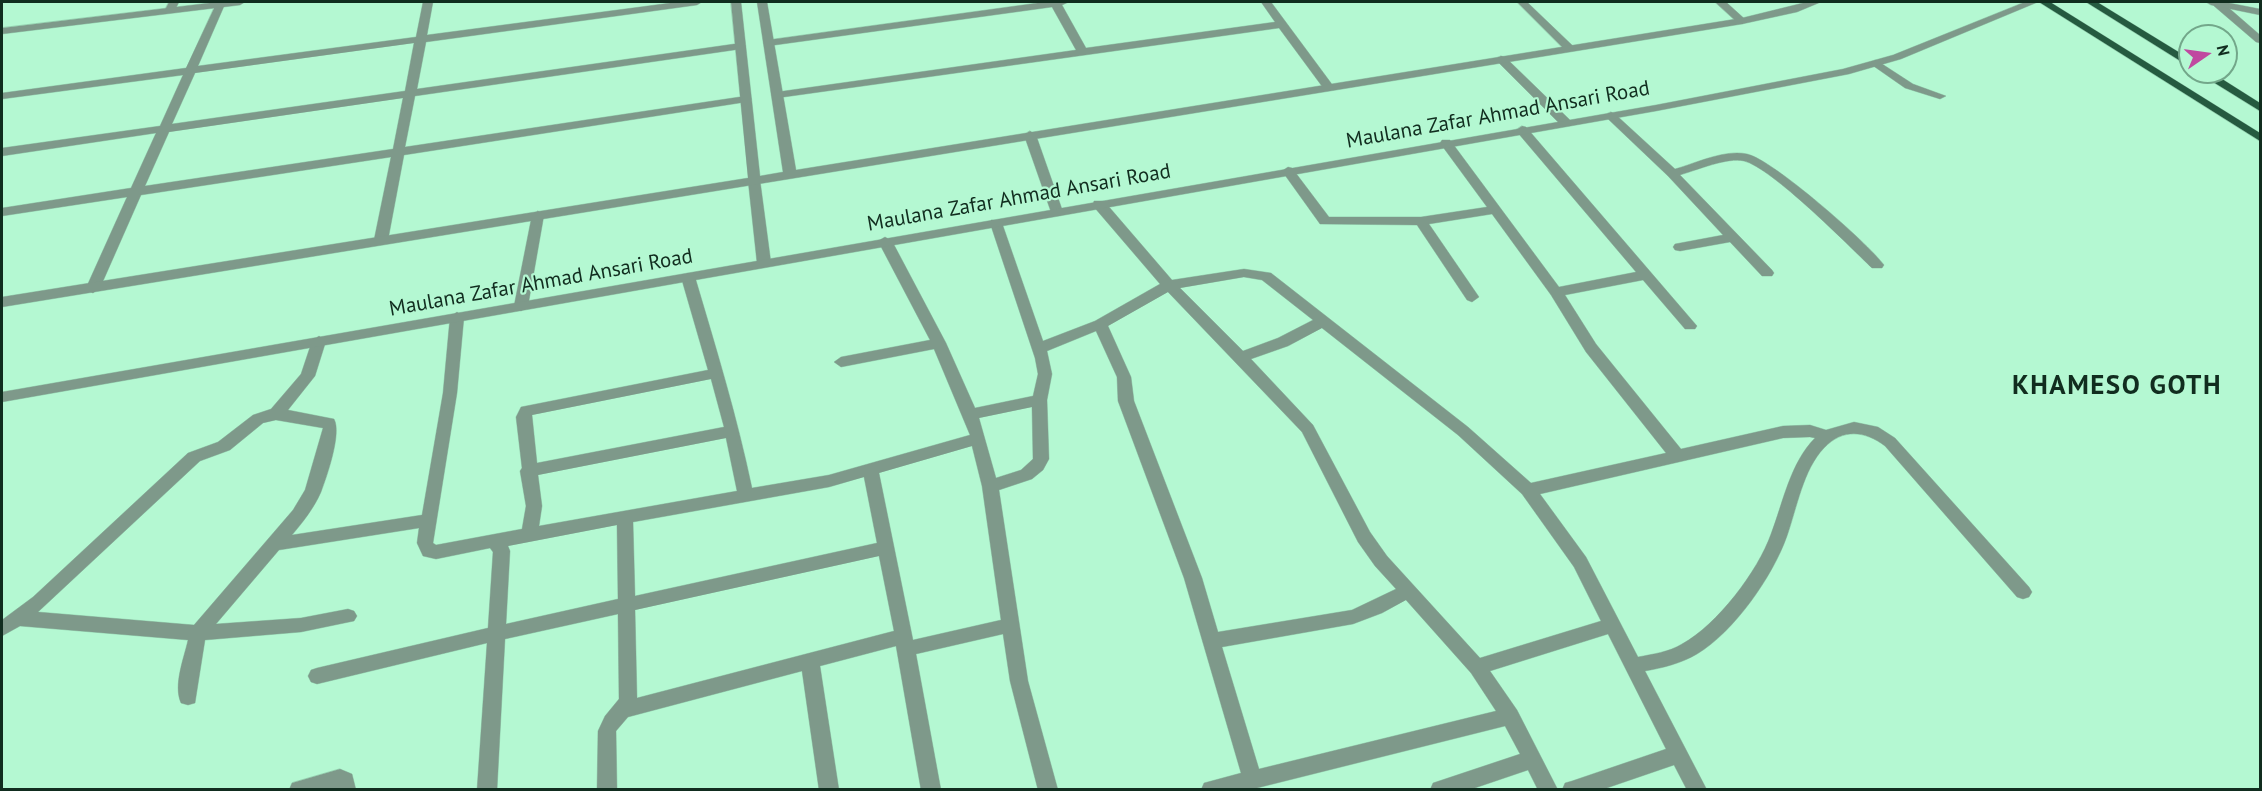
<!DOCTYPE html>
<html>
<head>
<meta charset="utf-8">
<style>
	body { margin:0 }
	#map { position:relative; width:2262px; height:791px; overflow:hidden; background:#b4f8d2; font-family:"PT Sans",sans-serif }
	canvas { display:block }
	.frame { position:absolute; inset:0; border:3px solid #112d1f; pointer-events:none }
	.north { position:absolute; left:2178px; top:24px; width:60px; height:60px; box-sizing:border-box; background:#b4f8d2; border:2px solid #73a78a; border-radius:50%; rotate:77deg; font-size:16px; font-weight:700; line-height:24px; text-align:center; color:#112d1f }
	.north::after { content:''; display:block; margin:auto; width:21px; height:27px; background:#c049a0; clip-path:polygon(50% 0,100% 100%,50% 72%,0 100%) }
</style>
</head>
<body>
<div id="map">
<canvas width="2262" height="791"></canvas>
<div class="frame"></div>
<div class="north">N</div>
</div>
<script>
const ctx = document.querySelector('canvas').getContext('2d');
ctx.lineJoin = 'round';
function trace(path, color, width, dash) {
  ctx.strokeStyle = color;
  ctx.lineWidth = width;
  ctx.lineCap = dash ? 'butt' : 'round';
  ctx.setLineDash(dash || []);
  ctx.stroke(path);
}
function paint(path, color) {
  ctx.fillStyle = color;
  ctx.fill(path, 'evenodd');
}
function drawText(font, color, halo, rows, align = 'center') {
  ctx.font = font + ' "PT Sans",sans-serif';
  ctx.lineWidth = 4.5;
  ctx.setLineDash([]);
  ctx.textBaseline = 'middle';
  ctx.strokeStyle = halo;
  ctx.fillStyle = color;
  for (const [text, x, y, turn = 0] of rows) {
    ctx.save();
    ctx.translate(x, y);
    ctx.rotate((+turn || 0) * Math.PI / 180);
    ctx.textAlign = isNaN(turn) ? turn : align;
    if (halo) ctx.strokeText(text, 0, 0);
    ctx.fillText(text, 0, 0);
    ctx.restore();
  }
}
const minor = new Path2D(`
	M169 2H179L174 12 165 10Z
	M217 2 225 4 198 66 416 37 423 2H433L427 35 678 2H702L697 5 426 42 417 89 741 43 746 46 741 49 415 96 405 147 746 96 752 99 746 102 404 155 388 240 381 244 374 240 391 157 141 195 100 288 93 293 88 291 86 288 127 197 2 216V208L131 188 156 133 2 156V148L160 126 183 75 2 99V93L186 68ZM414 43 405 91 172 124 195 73ZM403 98 393 149 145 186 169 132Z
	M1045 2H1069L1062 5 1086 48 1275 22 1261 2H1271L1334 87 1328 90 1324 89 1279 28 777 98 771 95 777 92 1076 50 1052 7 768 46 763 43 768 40Z
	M1517 2H1527L1573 46V50H1565Z
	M1715 2H1726L1747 21 1742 24 1738 23Z
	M2215 2H2222L2260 35V43L2256 42 2214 6 2213 4Z
	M1501 56 1505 57 1570 120V126H1562L1495 59Z
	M1876 60 1913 84 1946 96 1940 99 1905 88 1872 65 1870 63Z
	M1611 112 1615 114 1675 169C1696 163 1725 149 1747 154 1772 159 1868 243 1884 265L1882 268H1872C1848 245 1772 168 1744 161 1728 157 1697 170 1680 175L1772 270 1774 273 1772 276H1762L1730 242 1680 251 1675 250 1673 247 1675 244 1723 235 1668 176 1607 118V114Z
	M1522 126 1526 127 1697 326 1695 329H1685L1643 280 1565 295 1596 344 1681 449 1783 426 1810 425 1826 430 1854 422 1878 427 1895 438 2029 587 2032 592 2029 597 2023 599 2017 597 1885 446C1865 431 1843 428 1824 448 1803 470 1797 508 1787 536 1773 576 1734 632 1697 654 1682 663 1663 668 1645 671L1707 790H1687L1674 765 1601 790H1562L1565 783 1572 781 1666 749 1608 634 1490 671 1517 710 1558 790H1538L1528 770 1469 790H1430L1433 783 1520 754 1505 726 1253 789 1201 790 1204 783 1241 773 1184 578 1118 401 1117 377 1096 331 1047 351 1052 374 1047 400 1049 459 1043 470 1032 479 999 490 1028 681 1058 790H1038L1010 681 1003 634 916 654 941 790H921L896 646 820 666 839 790H819L802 671 628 717 616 731 617 790H597L598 731 605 716 619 699 618 614 505 639 497 790H477L487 643 317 684 311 682 308 676 311 670 317 668 488 628 493 552 490 548 436 559 423 556 417 543 419 528 279 550 216 624 301 618 348 609 354 611 357 616 354 621 301 632 205 640 195 703 188 705 181 703C173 685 184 658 188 640L20 626 2 636V620L33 597 188 453 218 442 253 415 271 409 301 374 312 341 319 336 326 341 315 376 288 410 334 419C342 433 327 476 321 492 314 508 303 522 292 535L422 515 443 393 450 317 457 312 464 317 457 393 433 543 436 545 522 529 526 506 520 471 522 468 516 417 521 407 708 370 681 277 688 273 695 277C716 348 737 416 752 488L829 475 970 435 934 349 841 367 834 362 841 357 930 340 878 241 885 237 892 241 946 343 975 408 1033 396 1038 374 1035 358 990 223 991 220H1001L1002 223 1043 341 1095 321 1160 284 1094 207 1093 204 1094 201H1104L1172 280 1244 269 1271 273 1468 427 1531 483 1666 453 1586 352 1551 295 1492 214 1429 224 1479 297 1472 302 1467 300 1417 225 1320 224 1282 171 1288 167 1292 168 1329 217H1421L1487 207 1440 143 1442 140H1450L1559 287 1636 272 1518 133 1516 130ZM1244 277 1262 280 1313 320 1278 338 1243 351 1180 288ZM1168 292 1302 432 1358 542 1375 566 1396 589 1352 610 1218 632 1202 578 1134 401 1131 377 1108 326ZM1322 328 1458 435 1522 494 1574 567 1601 621 1480 658 1387 556 1370 532 1313 425 1251 359 1288 346ZM711 379 724 427 537 463 532 415ZM1032 407 1033 459 1021 470 996 478 979 418ZM276 420 323 428 305 490 293 510 194 625 38 612 200 461 230 450 263 423ZM1810 437 1815 438C1790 463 1783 503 1771 534 1758 571 1717 625 1682 644 1669 652 1653 654 1638 657L1586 557 1540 494 1783 438ZM726 438 737 491 539 526 542 506 538 475ZM972 446 982 486 1001 620 913 640 879 473ZM864 477 877 543 635 596 633 522 829 487ZM617 525 618 599 506 624 510 551 508 546ZM879 556 894 631 637 698 635 610ZM1406 600 1471 673 1496 711 1259 769 1222 647 1353 624 1382 613Z
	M1030 131 1036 135 1063 212 1062 215 1057 216 1051 212 1024 135Z
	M754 176 760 180 771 263 764 267 757 263 748 180Z
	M538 211 544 215 528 306 521 311 514 306 532 215Z
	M340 769 352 774 356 790H289L292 783Z`);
const tertiary = new Path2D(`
	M218 2H245L240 5 2 34V28Z
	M731 2H741L760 176 783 172 757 2H767L796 170 1742 18 1807 2H1821L1797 12 1742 24 2 307V297L748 178Z
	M2025 2H2038L1901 59 1849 74 1656 111 2 402V392L1656 105 1843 69 1893 55Z
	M2206 2H2224L2260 9V15L2211 5Z`);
const primary = new Path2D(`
	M2039 2H2050L2260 133V141Z
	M2086 2H2097L2190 59V67Z
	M2197 72H2211L2260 103V111Z`);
trace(minor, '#97d3b2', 1);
trace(tertiary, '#97d3b2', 1);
trace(primary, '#97d3b2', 1);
paint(minor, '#7e998a');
paint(tertiary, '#7e998a');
paint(primary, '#255a40');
drawText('21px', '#112d1f', '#b4f8d2', [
	["Maulana Zafar Ahmad Ansari Road",1498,115,-10],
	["Maulana Zafar Ahmad Ansari Road",1019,198,-10],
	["Maulana Zafar Ahmad Ansari Road",541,283,-10]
]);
ctx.letterSpacing = '1.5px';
drawText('bold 27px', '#112d1f', '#b4f8d2', [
	["KHAMESO GOTH",2117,386]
]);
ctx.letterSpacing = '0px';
</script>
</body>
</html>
